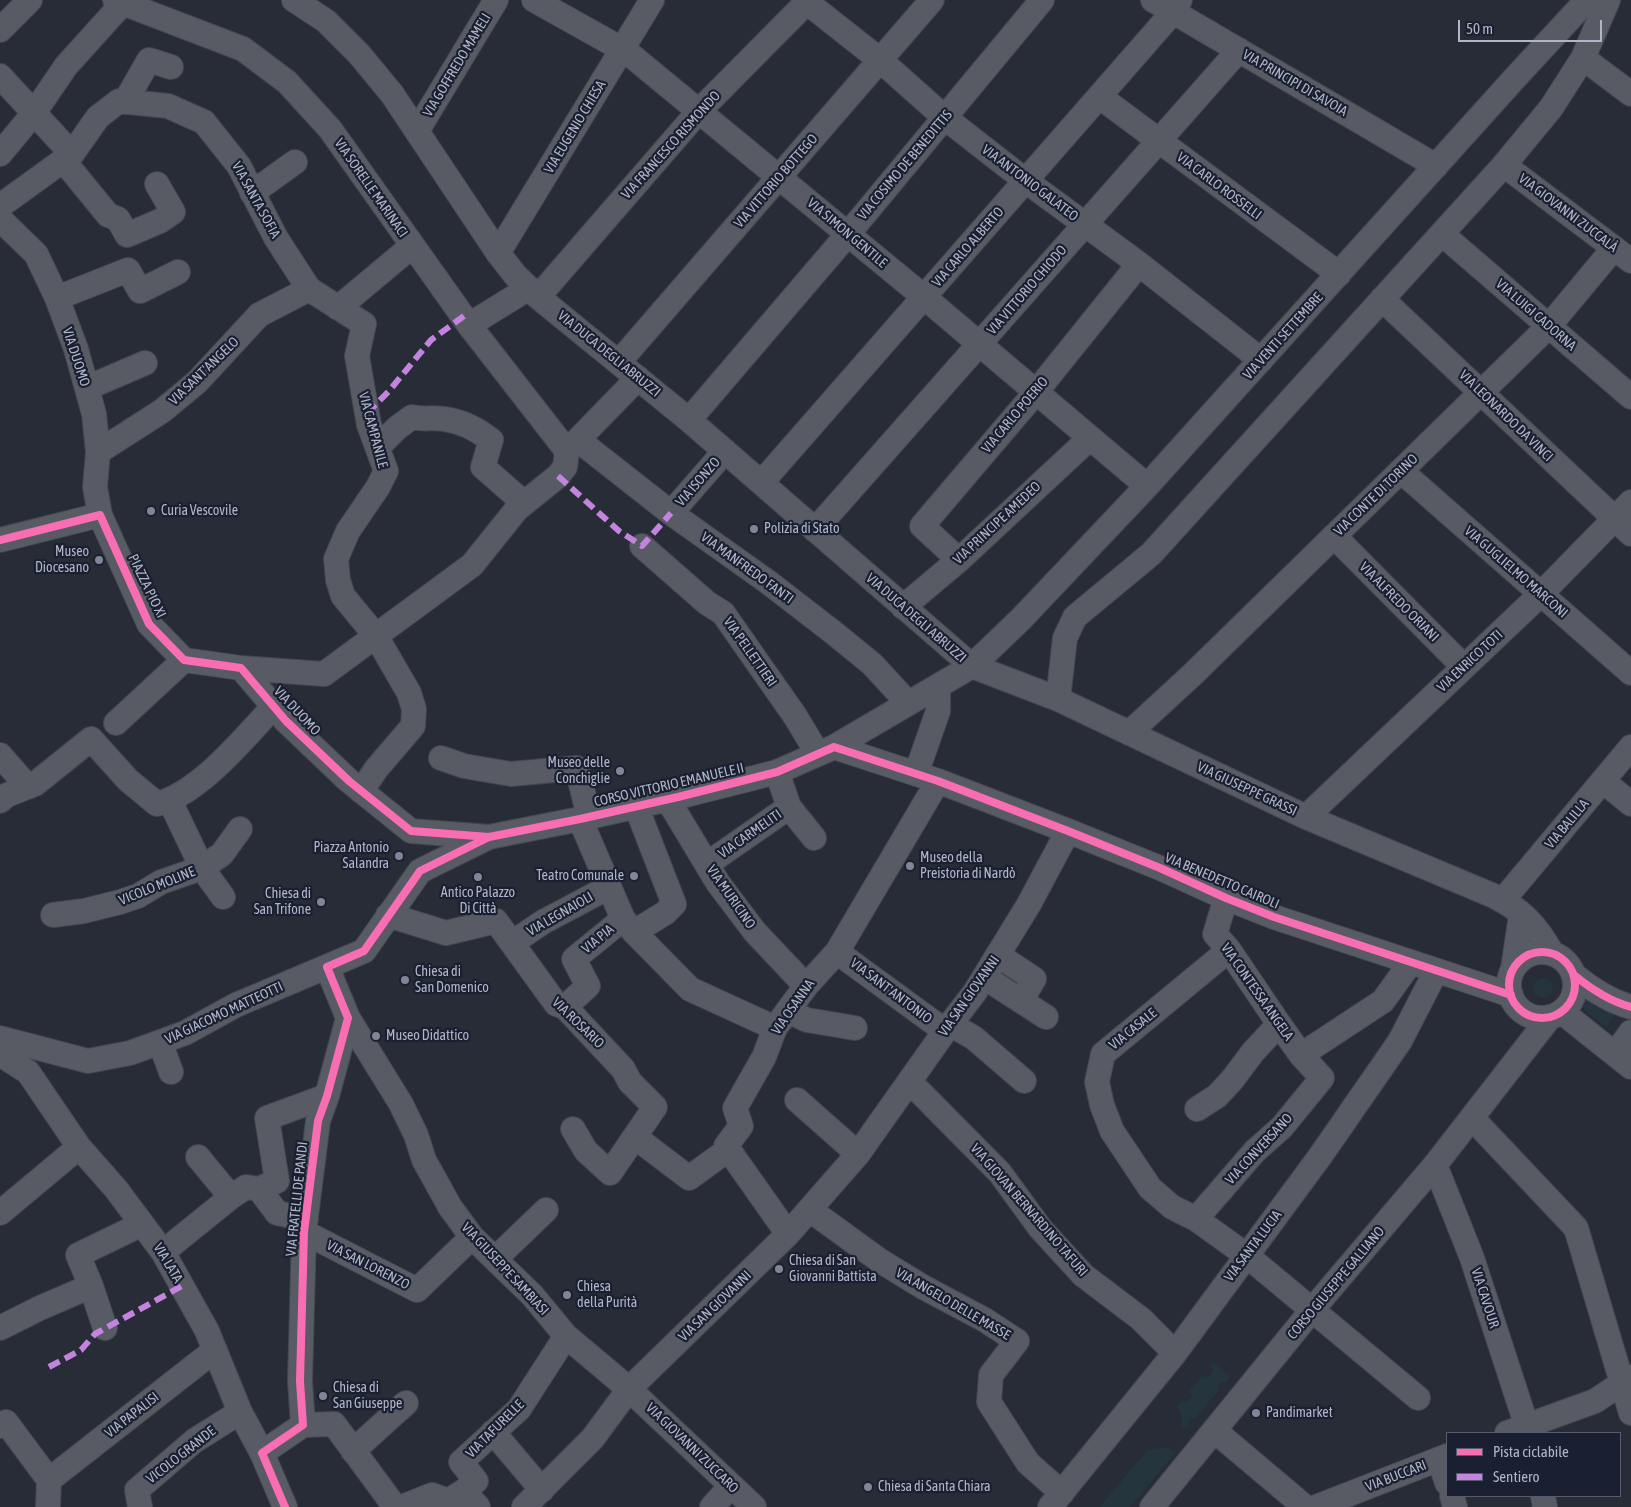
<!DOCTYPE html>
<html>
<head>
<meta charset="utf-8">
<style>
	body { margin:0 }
	#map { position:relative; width:1631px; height:1507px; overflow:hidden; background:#272c37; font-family:"Asap Condensed",sans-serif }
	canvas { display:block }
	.legend { position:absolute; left:1446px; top:1432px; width:175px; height:65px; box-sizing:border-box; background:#1a2031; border:1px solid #565c6d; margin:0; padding:6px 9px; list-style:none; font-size:15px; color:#b0b6c8 }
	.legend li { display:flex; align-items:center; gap:10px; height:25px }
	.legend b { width:25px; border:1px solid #565c6d }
	.scale { position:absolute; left:1458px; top:20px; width:144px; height:22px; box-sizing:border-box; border:2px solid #b0b6c8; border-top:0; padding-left:6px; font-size:15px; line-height:18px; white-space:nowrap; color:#b0b6c8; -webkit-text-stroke:4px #1a2031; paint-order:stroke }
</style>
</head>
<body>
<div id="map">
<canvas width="1631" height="1507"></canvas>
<ul class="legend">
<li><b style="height:6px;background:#f96db3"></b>Pista ciclabile</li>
<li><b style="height:6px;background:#c483df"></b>Sentiero</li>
</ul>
<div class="scale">50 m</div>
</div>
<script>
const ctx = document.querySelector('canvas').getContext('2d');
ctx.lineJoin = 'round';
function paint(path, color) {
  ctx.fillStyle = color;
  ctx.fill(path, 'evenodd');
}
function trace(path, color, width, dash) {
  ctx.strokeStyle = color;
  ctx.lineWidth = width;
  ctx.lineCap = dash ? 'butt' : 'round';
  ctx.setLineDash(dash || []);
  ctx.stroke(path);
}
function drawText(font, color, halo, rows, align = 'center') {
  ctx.font = font + ' "Asap Condensed",sans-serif';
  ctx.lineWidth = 4.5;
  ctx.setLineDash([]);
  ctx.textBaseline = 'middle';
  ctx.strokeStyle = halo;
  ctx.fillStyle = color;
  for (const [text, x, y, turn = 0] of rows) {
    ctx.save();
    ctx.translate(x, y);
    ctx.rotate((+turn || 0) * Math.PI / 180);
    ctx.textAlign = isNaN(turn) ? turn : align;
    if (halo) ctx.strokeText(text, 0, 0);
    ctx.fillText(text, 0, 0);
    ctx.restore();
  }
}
paint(new Path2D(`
	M1533 988a10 10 0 1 1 20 0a10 10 0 1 1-20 0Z
	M1588 998 1615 1014 1607 1027 1587 1013 1583 1007V1001Z
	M1213 1362 1231 1376 1226 1382H1222L1218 1385 1219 1390 1195 1418H1191L1188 1421 1189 1425 1186 1428 1182 1426V1416L1177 1406 1182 1401 1188 1402 1193 1397 1189 1391 1201 1377 1206 1379 1213 1371 1210 1365Z
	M1168 1447 1175 1453 1130 1507H1100L1147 1450Z`), '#24353d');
const minor = new Path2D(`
	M115 0 243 49 287 82 330 129 469 325 567 451
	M294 0 326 21 359 54 392 94 498 253 516 276 538 297 689 420 972 666 1058 699 1306 817 1494 896C1522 910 1537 926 1552 953
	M534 0 627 52 924 297 1147 486
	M804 0 880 60 944 117 1026 181 1139 264 1261 360
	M1153 0 1436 166
	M0 30 30 0
	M1583 58 1631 94
	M0 76 72 154
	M1100 97 1339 274
	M125 102 149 60 171 67
	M417 131 496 0
	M0 154 34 113 66 66 122 4
	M63 160 108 215 118 219 127 235 160 221 173 212 157 184
	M1504 165 1631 261
	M252 193 295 162
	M0 206 72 154 98 117 119 101 168 106 204 122 239 166 276 238 309 289 364 324 357 356 369 425 386 471 378 487 348 531 336 559 338 580 343 596 376 636 409 693 414 709 413 726 377 768 361 791
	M0 219 36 254 57 298 76 349 94 414 98 452 95 487 100 515 149 624 184 660
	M1442 234 1631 397
	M498 253 652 0
	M538 297 699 111 809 0
	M57 298 128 270 140 291 178 272
	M1382 299 1631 534
	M338 308 412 246
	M469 325 529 288
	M619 362 932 0
	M96 384 145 363
	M689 420 848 234 1042 0
	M578 440 671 513 768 582 834 633 872 664 908 703
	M378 447 397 428 412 417C424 420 433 417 444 419 461 421 478 430 491 440L483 467 524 503
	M98 452 162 411 197 382 259 315 309 289
	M1401 471 1631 673
	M762 482 1173 12 1180 0
	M671 513 725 451
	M815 530 1239 50
	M1334 536 1464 667
	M0 540 100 515
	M642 546 707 603 723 613 795 716 818 754
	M959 560 922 526 1036 392 1139 264
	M903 607 959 560 1090 438
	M184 660 241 668 324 674 472 565 517 509 558 476 565 467 567 451 638 378
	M241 668 286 721 349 781 411 831 489 837 580 819 678 797 777 772 834 747 972 666 1021 619 1147 486 1514 79 1587 0
	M1058 699 1065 638 1075 617 1151 554 1504 165 1551 108 1583 58 1608 0
	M116 723 184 660
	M1129 733 1192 675 1549 326 1614 248
	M834 747 938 781 1068 831 1160 868 1226 898 1274 917 1511 995
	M0 755 28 787
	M441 758 464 766 511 774 577 768 589 817
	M916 774 938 711V686
	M1603 781 1631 804
	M668 800 718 883 755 932 806 986
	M0 801 7 795 35 784 91 739 128 780 157 804C200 793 244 738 274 706
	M170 801 202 868 223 897
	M789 807 814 838
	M1306 817 1541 594 1631 502
	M580 819 623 919 634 932 690 989 775 1028
	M707 864 789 807 777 772
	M1503 900 1631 747
	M53 915 84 911 120 902 138 896 161 882 202 868 222 854 240 829
	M388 915 446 933 496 921 556 1004 565 1007 623 1069 630 1082 655 1107 610 1173 586 1151 573 1129
	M634 932 665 913 674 904 636 806
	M512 943 543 922 609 887
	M1229 950 1103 1054 1097 1082 1102 1105 1112 1131 1150 1188 1172 1207 1196 1219 1246 1255 1418 1398
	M837 952 945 1031
	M1509 985a33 33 0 1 1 66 0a33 33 0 1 1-66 0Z
	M998 955 1034 979 1021 1001
	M327 967 348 1018 401 1104 416 1135 424 1160 450 1207 472 1237 532 1295 566 1336 629 1389 754 1507
	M1513 969 1521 915
	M1574 975C1591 989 1609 1001 1631 1007
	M984 977 1046 1017
	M565 1007 588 986 574 959 623 919
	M788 1011 807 1020 855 1028
	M1562 1012 1631 1067
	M950 1024 974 1038 1024 1081
	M0 1038 88 1061 130 1053 185 1033 236 1005 364 951 420 871 487 838
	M160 1042 171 1072
	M0 1054 28 1072 79 1147 116 1189 163 1252 207 1331 240 1412 262 1453 285 1507
	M1615 1054 1631 1032
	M1301 1055 1383 1001 1411 962
	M910 1082 1000 1173 1040 1228 1083 1275 1141 1319 1175 1353
	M797 1100 858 1154
	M1197 1109 1217 1096 1232 1080 1253 1052 1279 1024
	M1472 1118 1576 1228 1631 1413
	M635 1137 689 1178 729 1149
	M198 1157 231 1197
	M1435 1165 1472 1258 1529 1433
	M259 1189 277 1213 306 1219
	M810 1210 879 1260 923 1287 985 1320 1017 1341 991 1375 989 1402 1028 1463 1062 1493
	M0 1213 79 1147
	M1196 1219 1255 1151 1282 1127 1322 1078 1301 1055 1279 1024 1229 950 1215 934 1226 898
	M304 1232 417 1290 472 1237
	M788 1234 726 1146 741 1126 735 1108 764 1057 775 1028 806 986 837 952 938 781
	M163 1252 231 1197 246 1187 259 1189 277 1181 267 1118 327 1096
	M495 1259 546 1210
	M91 1286 105 1328
	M0 1328 40 1308 91 1286 78 1255 142 1224
	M303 1425 334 1424 395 1507
	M0 1426 6 1422 49 1480
	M1215 1431 1305 1507
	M493 1432 542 1490
	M1507 1433 1595 1401 1631 1377
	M353 1451 406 1403
	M262 1453 303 1425 300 1381 304 1232 318 1121 327 1096 348 1018
	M1439 1459 1447 1483
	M464 1491 476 1481 461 1462 519 1409 566 1336
	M1452 1496 1455 1507
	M1543 1496 1545 1507
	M48 1507 49 1480 215 1350
	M140 1507 137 1490 194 1441 240 1412
	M402 1507 432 1495 448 1501 464 1491 478 1507
	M524 1507 593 1438 629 1389 788 1234 858 1154 945 1031 975 992 1029 904 1068 831
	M712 1507 731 1486
	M1050 1507 1175 1353 1321 1155 1400 1041 1436 971
	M1152 1507 1312 1310 1435 1165 1550 1017
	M1316 1507 1447 1456`);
trace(minor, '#434750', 26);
trace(minor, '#585a64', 24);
trace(new Path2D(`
	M367 413 389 391 431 340 464 316
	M558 476 619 531 642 546 671 513
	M49 1367 81 1350 95 1334 182 1286`), '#c483df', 6, [12, 6]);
trace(new Path2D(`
	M0 540 100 515 149 624 184 660 241 668 286 721 349 781 411 831 489 837 580 819 678 797 777 772 834 747 938 781 1068 831 1160 868 1226 898 1274 917 1511 995
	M1509 985a33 33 0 1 1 66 0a33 33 0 1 1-66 0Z
	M1574 975C1591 989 1609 1001 1631 1007
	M285 1507 262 1453 303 1425 300 1381 304 1232 318 1121 327 1096 348 1018 327 967 364 951 420 871 489 837`), '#f96db3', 8);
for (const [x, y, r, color] of [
	[151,511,5,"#808695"],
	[754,529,5,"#808695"],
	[99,560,5,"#808695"],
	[620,771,5,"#808695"],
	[399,856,5,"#808695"],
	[910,866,5,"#808695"],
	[634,876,5,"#808695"],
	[478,877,5,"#808695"],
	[321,902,5,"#808695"],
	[405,980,5,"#808695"],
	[376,1036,5,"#808695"],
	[779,1269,5,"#808695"],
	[567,1295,5,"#808695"],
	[323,1396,5,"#808695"],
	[1256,1413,5,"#808695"],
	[868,1487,5,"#808695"]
]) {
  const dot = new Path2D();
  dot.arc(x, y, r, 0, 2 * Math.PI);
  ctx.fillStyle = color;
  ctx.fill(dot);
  trace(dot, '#1a2031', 2);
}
drawText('14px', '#b0b6c8', '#1a2031', [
	["VIA GOFFREDO MAMELI",457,65,-59],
	["VIA PRINCIPI DI SAVOIA",1295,83,30],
	["VIA EUGENIO CHIESA",575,127,-59],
	["VIA FRANCESCO RISMONDO",671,145,-48],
	["VIA COSIMO DE BENEDITTIS",905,165,-50],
	["VIA VITTORIO BOTTEGO",776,181,-49],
	["VIA ANTONIO GALATEO",1030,183,37],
	["VIA CARLO ROSSELLI",1219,186,37],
	["VIA SORELLE MARINACI",371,188,55],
	["VIA SANTA SOFIA",256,200,61],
	["VIA GIOVANNI ZUCCALÀ",1568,213,37],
	["VIA SIMON GENTILE",847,233,40],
	["VIA CARLO ALBERTO",968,247,-49],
	["VIA VITTORIO CHIODO",1027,290,-49],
	["VIA LUIGI CADORNA",1536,315,41],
	["VIA VENTI SETTEMBRE",1283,336,-48],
	["VIA DUCA DEGLI ABRUZZI",609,354,39],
	["VIA DUOMO",76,357,72],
	["VIA SANT'ANGELO",204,371,-44],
	["VIA CARLO POERIO",1015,415,-50],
	["VIA LEONARDO DA VINCI",1506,416,44],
	["VIA CAMPANILE",373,430,75],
	["VIA ISONZO",698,482,-49],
	["VIA CONTE DI TORINO",1376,495,-44],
	["VIA PRINCIPE AMEDEO",997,523,-43],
	["VIA MANFREDO FANTI",747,568,36],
	["VIA GUGLIELMO MARCONI",1516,572,41],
	["PIAZZA PIO XI",147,586,64],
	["VIA ALFREDO ORIANI",1399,602,45],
	["VIA DUCA DEGLI ABRUZZI",916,618,41],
	["VIA PELLETTIERI",750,652,55],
	["VIA ENRICO TOTI",1470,661,-43],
	["VIA DUOMO",297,711,47],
	["CORSO VITTORIO EMANUELE II",669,785,-13],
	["VIA GIUSEPPE GRASSI",1247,789,25],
	["VIA BALILLA",1567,824,-50],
	["VIA CARMELITI",750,834,-35],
	["VIA BENEDETTO CAIROLI",1222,881,23],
	["VICOLO MOLINE",157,886,-22],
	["VIA MURICINO",731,897,55],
	["VIA LEGNAIOLI",560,914,-30],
	["VIA PIA",598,939,-39],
	["VIA SANT'ANTONIO",891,991,37],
	["VIA CONTESSA ANGELA",1257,992,55],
	["VIA SAN GIOVANNI",969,996,-55],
	["VIA OSANNA",793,1007,-55],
	["VIA GIACOMO MATTEOTTI",224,1013,-25],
	["VIA ROSARIO",578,1023,44],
	["VIA CASALE",1133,1029,-39],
	["VIA CONVERSANO",1259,1149,-47],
	["VIA FRATELLI DE PANDI",297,1199,-84],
	["VIA GIOVAN BERNARDINO TAFURI",1029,1210,49],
	["VIA SANTA LUCIA",1253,1246,-53],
	["VIA LATA",168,1263,59],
	["VIA SAN LORENZO",368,1265,27],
	["VIA GIUSEPPE SAMBIASI",505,1269,47],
	["CORSO GIUSEPPE GALLIANO",1336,1283,-50],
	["VIA CAVOUR",1485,1298,72],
	["VIA ANGELO DELLE MASSE",953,1304,30],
	["VIA SAN GIOVANNI",715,1306,-44],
	["VIA PAPALISI",132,1415,-38],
	["VIA TAFURELLE",495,1429,-45],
	["VIA GIOVANNI ZUCCARO",692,1448,44],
	["VICOLO GRANDE",181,1455,-38],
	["VIA BUCCARI",1396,1476,-21]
]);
drawText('14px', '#b0b6c8', '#1a2031', [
	["Curia Vescovile",161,511],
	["Polizia di Stato",764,529],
	["Museo",89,552,"right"],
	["Diocesano",89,568,"right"],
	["Museo delle",610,763,"right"],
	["Conchiglie",610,779,"right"],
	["Piazza Antonio",389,848,"right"],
	["Salandra",389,864,"right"],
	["Museo della",920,858],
	["Preistoria di Nardò",920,874],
	["Teatro Comunale",624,876,"right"],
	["Antico Palazzo",478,893,"center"],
	["Di Città",478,909,"center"],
	["Chiesa di",311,894,"right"],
	["San Trifone",311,910,"right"],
	["Chiesa di",415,972],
	["San Domenico",415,988],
	["Museo Didattico",386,1036],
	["Chiesa di San",789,1261],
	["Giovanni Battista",789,1277],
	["Chiesa",577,1287],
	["della Purità",577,1303],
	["Chiesa di",333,1388],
	["San Giuseppe",333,1404],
	["Pandimarket",1266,1413],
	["Chiesa di Santa Chiara",878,1487]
], 'left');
</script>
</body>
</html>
